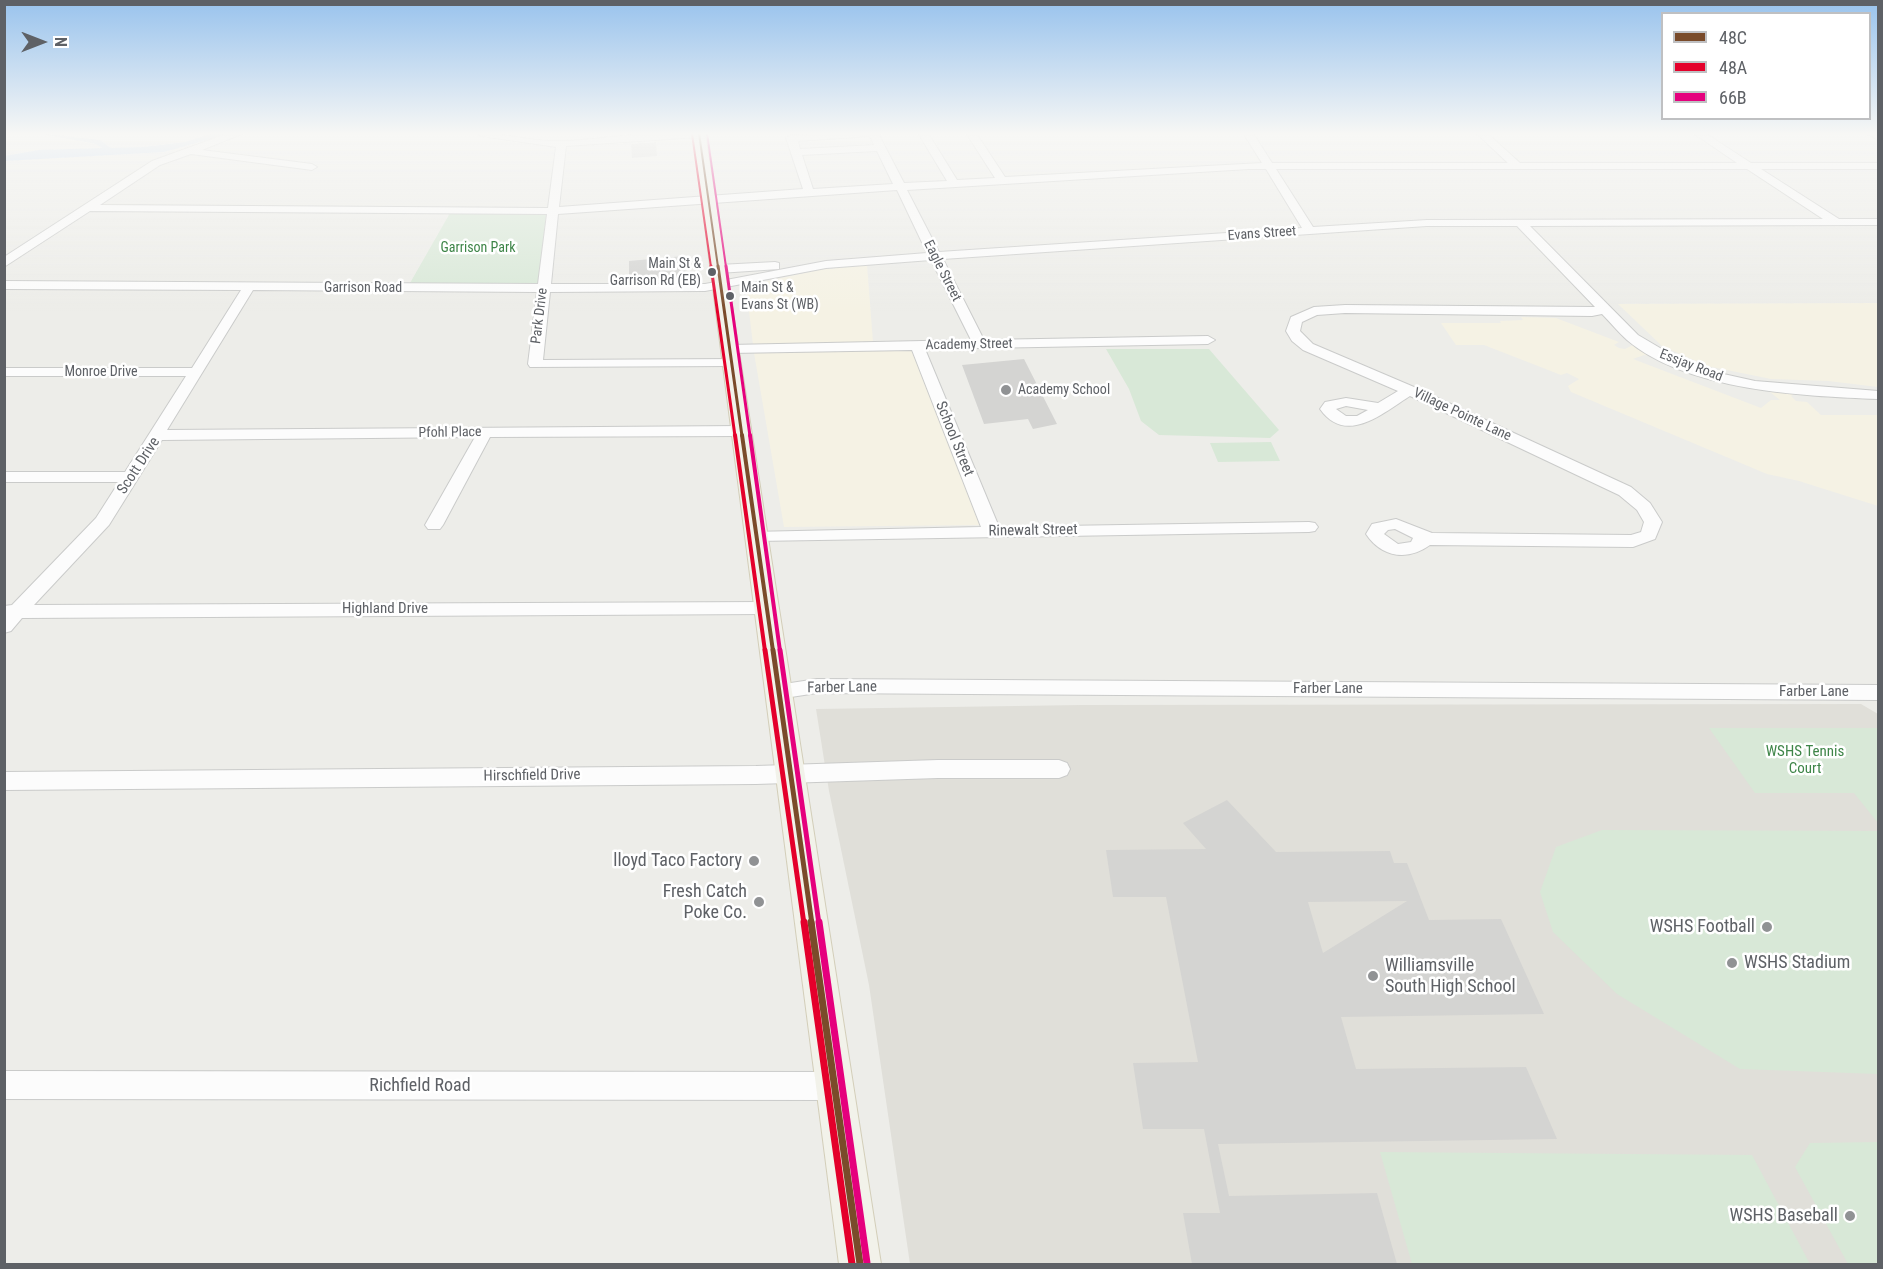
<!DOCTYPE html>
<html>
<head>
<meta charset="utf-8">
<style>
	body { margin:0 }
	#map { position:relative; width:1883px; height:1269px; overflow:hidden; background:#edede9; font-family:"Roboto Condensed",sans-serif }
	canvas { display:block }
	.frame { position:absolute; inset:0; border:6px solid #5e6166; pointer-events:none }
	.legend { position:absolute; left:1661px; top:12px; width:210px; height:108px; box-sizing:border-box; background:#fff; border:2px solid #bfc0c2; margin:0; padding:8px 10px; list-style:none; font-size:18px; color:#5e6166 }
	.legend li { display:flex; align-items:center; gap:12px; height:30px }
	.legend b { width:30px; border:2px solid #bfc0c2 }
	.north { position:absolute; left:12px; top:12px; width:60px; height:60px; -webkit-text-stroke:4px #fff; paint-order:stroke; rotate:90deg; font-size:16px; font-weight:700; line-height:24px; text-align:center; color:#5e6166 }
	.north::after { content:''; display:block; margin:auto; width:21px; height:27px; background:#5e6166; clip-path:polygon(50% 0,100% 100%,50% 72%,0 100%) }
</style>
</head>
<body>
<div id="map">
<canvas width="1883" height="1269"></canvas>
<div class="frame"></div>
<ul class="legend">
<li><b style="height:8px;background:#7a4b2a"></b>48C</li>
<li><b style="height:8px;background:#e4002b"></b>48A</li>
<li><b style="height:8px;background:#e5007d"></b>66B</li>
</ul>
<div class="north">N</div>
</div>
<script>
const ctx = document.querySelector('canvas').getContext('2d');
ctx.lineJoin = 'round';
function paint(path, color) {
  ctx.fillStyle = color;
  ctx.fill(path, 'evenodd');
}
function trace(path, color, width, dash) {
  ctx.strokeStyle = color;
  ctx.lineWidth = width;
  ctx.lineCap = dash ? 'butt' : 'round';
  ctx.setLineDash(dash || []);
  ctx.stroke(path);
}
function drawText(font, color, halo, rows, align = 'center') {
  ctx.font = font + ' "Roboto Condensed",sans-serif';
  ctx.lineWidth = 5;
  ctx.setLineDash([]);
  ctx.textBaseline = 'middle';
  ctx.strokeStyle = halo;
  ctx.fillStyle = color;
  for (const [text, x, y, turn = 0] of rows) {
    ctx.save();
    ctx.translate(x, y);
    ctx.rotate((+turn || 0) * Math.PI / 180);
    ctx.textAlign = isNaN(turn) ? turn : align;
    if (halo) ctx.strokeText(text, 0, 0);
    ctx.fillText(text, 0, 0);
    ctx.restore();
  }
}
paint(new Path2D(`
	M867 265 873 342 753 345 746 286 817 270Z
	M1878 303V387L1828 381 1771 379 1707 366 1662 346 1618 304Z
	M1521 317 1556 318 1619 342 1614 345 1619 348 1625 349 1633 345 1651 356 1644 355 1633 359 1761 408 1771 400H1780L1770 392 1794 394 1791 396 1796 401 1807 402 1821 415H1878V506L1799 481 1767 474 1571 392 1568 386 1579 379 1567 373 1561 375 1484 345H1456L1441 323H1501L1500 321 1523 320Z
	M914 349 982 525 784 527 754 353Z`), '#f5f2e4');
paint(new Path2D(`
	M1861 704 1878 714V1264H910L869 985 829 791 816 709 1081 705Z`), '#e0dfd9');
paint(new Path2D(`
	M450 213 546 214 539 284 410 283Z
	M1106 349H1209L1279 430 1270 438 1159 435 1141 421 1129 389Z
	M1271 442 1280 461 1218 462 1210 443Z
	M1709 728H1878V823L1854 793H1755Z
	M1602 830 1878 831V1074L1740 1069 1617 994 1553 932 1540 892 1556 847Z
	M1878 1142V1264H1848L1795 1167 1810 1143Z
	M1380 1152 1752 1155 1810 1264H1412Z`), '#d8e8d7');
paint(new Path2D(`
	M37 133 100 140 111 148 143 147 185 142 214 133H232L164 152 5 161 4 156 39 150 102 148 96 144Z`), '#c2d9f4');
paint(new Path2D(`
	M656 142 657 156 632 158 631 144Z
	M684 256 686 279 629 278V261Z
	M1024 359 1057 424 1033 429 1028 419 984 424 962 365Z
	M1227 800 1276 852 1390 851 1394 863H1407L1429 920 1501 919 1544 1014 1341 1017 1356 1069 1526 1067 1557 1139 1218 1144 1229 1196 1377 1193 1397 1264H1192L1183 1213H1220L1204 1129H1143L1133 1063 1198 1062 1166 897H1113L1106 850 1206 849 1183 823ZM1407 901 1323 953 1308 902Z`), '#d4d4d2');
const minor = new Path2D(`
	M229 133H244L202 150 312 164 317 167 312 170 191 154 160 165 100 205 548 208 556 147 481 136 476 133C502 133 526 140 550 141 600 143 656 126 704 134L699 137 566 146 559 207 803 189 786 138 791 135 882 133 879 135 904 183 947 181 918 133H928L957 180 995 178 966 133H976L1005 177 1262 163 1243 133H1253L1272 163H1508L1476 133H1487L1520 163H1737L1693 133H1705L1751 163H1878V169H1761L1839 219H1878V225L1530 226 1638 335 1677 358 1719 373 1755 381 1878 391V399C1803 396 1687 391 1627 340 1618 332 1610 322 1602 314L1592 316 1345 313 1317 315 1302 322 1300 331 1313 344 1414 387 1631 487 1650 503 1662 522 1655 539 1633 547 1430 545C1408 561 1382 558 1366 534L1372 524 1396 519 1432 533 1631 535 1641 532 1644 522 1637 510 1619 495 1410 396C1383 413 1346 446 1320 409L1325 402 1346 398 1378 403 1398 391 1303 350 1292 341 1286 331 1291 317 1314 307 1345 305 1595 307 1517 226H1427L943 259 984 340 1208 336 1215 340 1208 344 925 349 999 527 1309 522 1315 523 1318 527 1315 531 1309 532 757 541 751 540 748 536 751 532 981 527 912 350 730 353 723 349 730 345 971 340 931 260 826 268 705 291 550 292 543 360 737 359 739 362 737 365 732 366 530 367 528 364 537 292 253 290 167 430 742 426 750 431 742 436 490 437 443 525 440 529H428L425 525 475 437 162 440 109 525 34 605 766 602 773 603 775 608 773 613 766 614 22 618 11 631 4 633V606L12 605 96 518 119 482H4V472H125L186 376H4V368H192L241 290 4 289V281L538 284 547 214 90 211 4 267V257L152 161ZM870 136 874 145 800 149 798 141ZM877 151 893 184 813 189 802 155ZM1249 169H1266L1302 228 939 252 907 190ZM1276 169H1747L1823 219 1427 220 1313 227ZM897 190 927 253 826 261 705 284H551L558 214ZM1346 406 1368 410 1357 416H1346L1336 409ZM1395 529 1413 538 1411 542 1398 544 1384 534 1388 530Z
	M1866 133H1878V140Z
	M775 262 779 263V269L719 273 713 269 719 265Z
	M817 679 1878 685V700L817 693 778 699 771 696 768 691 771 686Z
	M938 760H1059L1067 763 1070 769 1067 775 1059 778H938L756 784 4 790V772L756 766Z
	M4 1071 835 1072 845 1076 849 1086 845 1096 835 1100 4 1099Z`);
const major = new Path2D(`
	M693 133H705L881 1264H839Z`);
trace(minor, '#cacbca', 2);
trace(major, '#d3ceb9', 2);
paint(minor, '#fcfcfc');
paint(major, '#f2f2ea');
trace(new Path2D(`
	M699 133 718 267`), '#7a4b2a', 2);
trace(new Path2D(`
	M718 266 742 436`), '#7a4b2a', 3);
trace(new Path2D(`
	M742 435 773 651`), '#7a4b2a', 4);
trace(new Path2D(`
	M773 650 812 924`), '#7a4b2a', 5);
trace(new Path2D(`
	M811 922 860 1264`), '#7a4b2a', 7);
trace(new Path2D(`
	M692 134 711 267`), '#e4002b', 2);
trace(new Path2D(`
	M711 266 735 436`), '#e4002b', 3);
trace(new Path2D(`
	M735 435 765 651`), '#e4002b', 4);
trace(new Path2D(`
	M765 650 804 924`), '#e4002b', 5);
trace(new Path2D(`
	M804 922 852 1264`), '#e4002b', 7);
trace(new Path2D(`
	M707 133 726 267`), '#e5007d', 2);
trace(new Path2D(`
	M726 266 750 436`), '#e5007d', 3);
trace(new Path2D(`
	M750 435 780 651`), '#e5007d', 4);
trace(new Path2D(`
	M780 650 819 924`), '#e5007d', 5);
trace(new Path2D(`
	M819 922 867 1263`), '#e5007d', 7);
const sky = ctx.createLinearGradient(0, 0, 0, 311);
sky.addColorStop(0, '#99c3ed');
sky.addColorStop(0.43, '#f7f7f5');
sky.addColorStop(1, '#f7f7f500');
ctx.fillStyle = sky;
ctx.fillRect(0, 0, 1883, 311);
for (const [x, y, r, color] of [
	[712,272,5,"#5e6166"],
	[730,296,5,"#5e6166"],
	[1006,390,6,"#909294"],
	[754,861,6,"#909294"],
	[759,902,6,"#909294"],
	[1767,927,6,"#909294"],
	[1732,963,6,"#909294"],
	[1373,976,6,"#909294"],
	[1850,1216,6,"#909294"]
]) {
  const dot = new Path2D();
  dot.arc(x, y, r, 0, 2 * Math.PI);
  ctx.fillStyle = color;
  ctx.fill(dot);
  trace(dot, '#fff', 2);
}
drawText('14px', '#5e6166', '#fff', [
	["Evans Street",1262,234,-4],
	["Eagle Street",942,271,63],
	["Garrison Road",363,288],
	["Park Drive",540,316,-83],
	["Academy Street",969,345,-1],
	["Essjay Road",1691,366,21],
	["Monroe Drive",101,372],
	["Village Pointe Lane",1462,415,25],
	["Pfohl Place",450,433,-1]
]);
drawText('14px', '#3e8548', '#fff', [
	["Garrison Park",478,248]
]);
drawText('14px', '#5e6166', '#fff', [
	["Main St &",701,264],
	["Garrison Rd (EB)",701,281],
	["Main St &",741,288,"left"],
	["Evans St (WB)",741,305,"left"]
], 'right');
drawText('14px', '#5e6166', '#fff', [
	["Academy School",1018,390]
], 'left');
drawText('15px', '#5e6166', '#fff', [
	["School Street",954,439,68],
	["Scott Drive",139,466,-57],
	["Rinewalt Street",1033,531,-1],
	["Highland Drive",385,609],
	["Farber Lane",842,688,-1],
	["Farber Lane",1328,689],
	["Farber Lane",1814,692],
	["Hirschfield Drive",532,776,-1]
]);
drawText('15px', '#3e8548', '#fff', [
	["WSHS Tennis",1805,752],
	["Court",1805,769]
]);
drawText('18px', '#5e6166', '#fff', [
	["lloyd Taco Factory",742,861],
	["Fresh Catch",747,892],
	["Poke Co.",747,913],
	["WSHS Football",1755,927],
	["WSHS Stadium",1744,963,"left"],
	["Williamsville",1385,966,"left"],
	["South High School",1385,987,"left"],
	["WSHS Baseball",1838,1216]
], 'right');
drawText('18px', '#5e6166', '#fff', [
	["Richfield Road",420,1086]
]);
</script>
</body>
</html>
